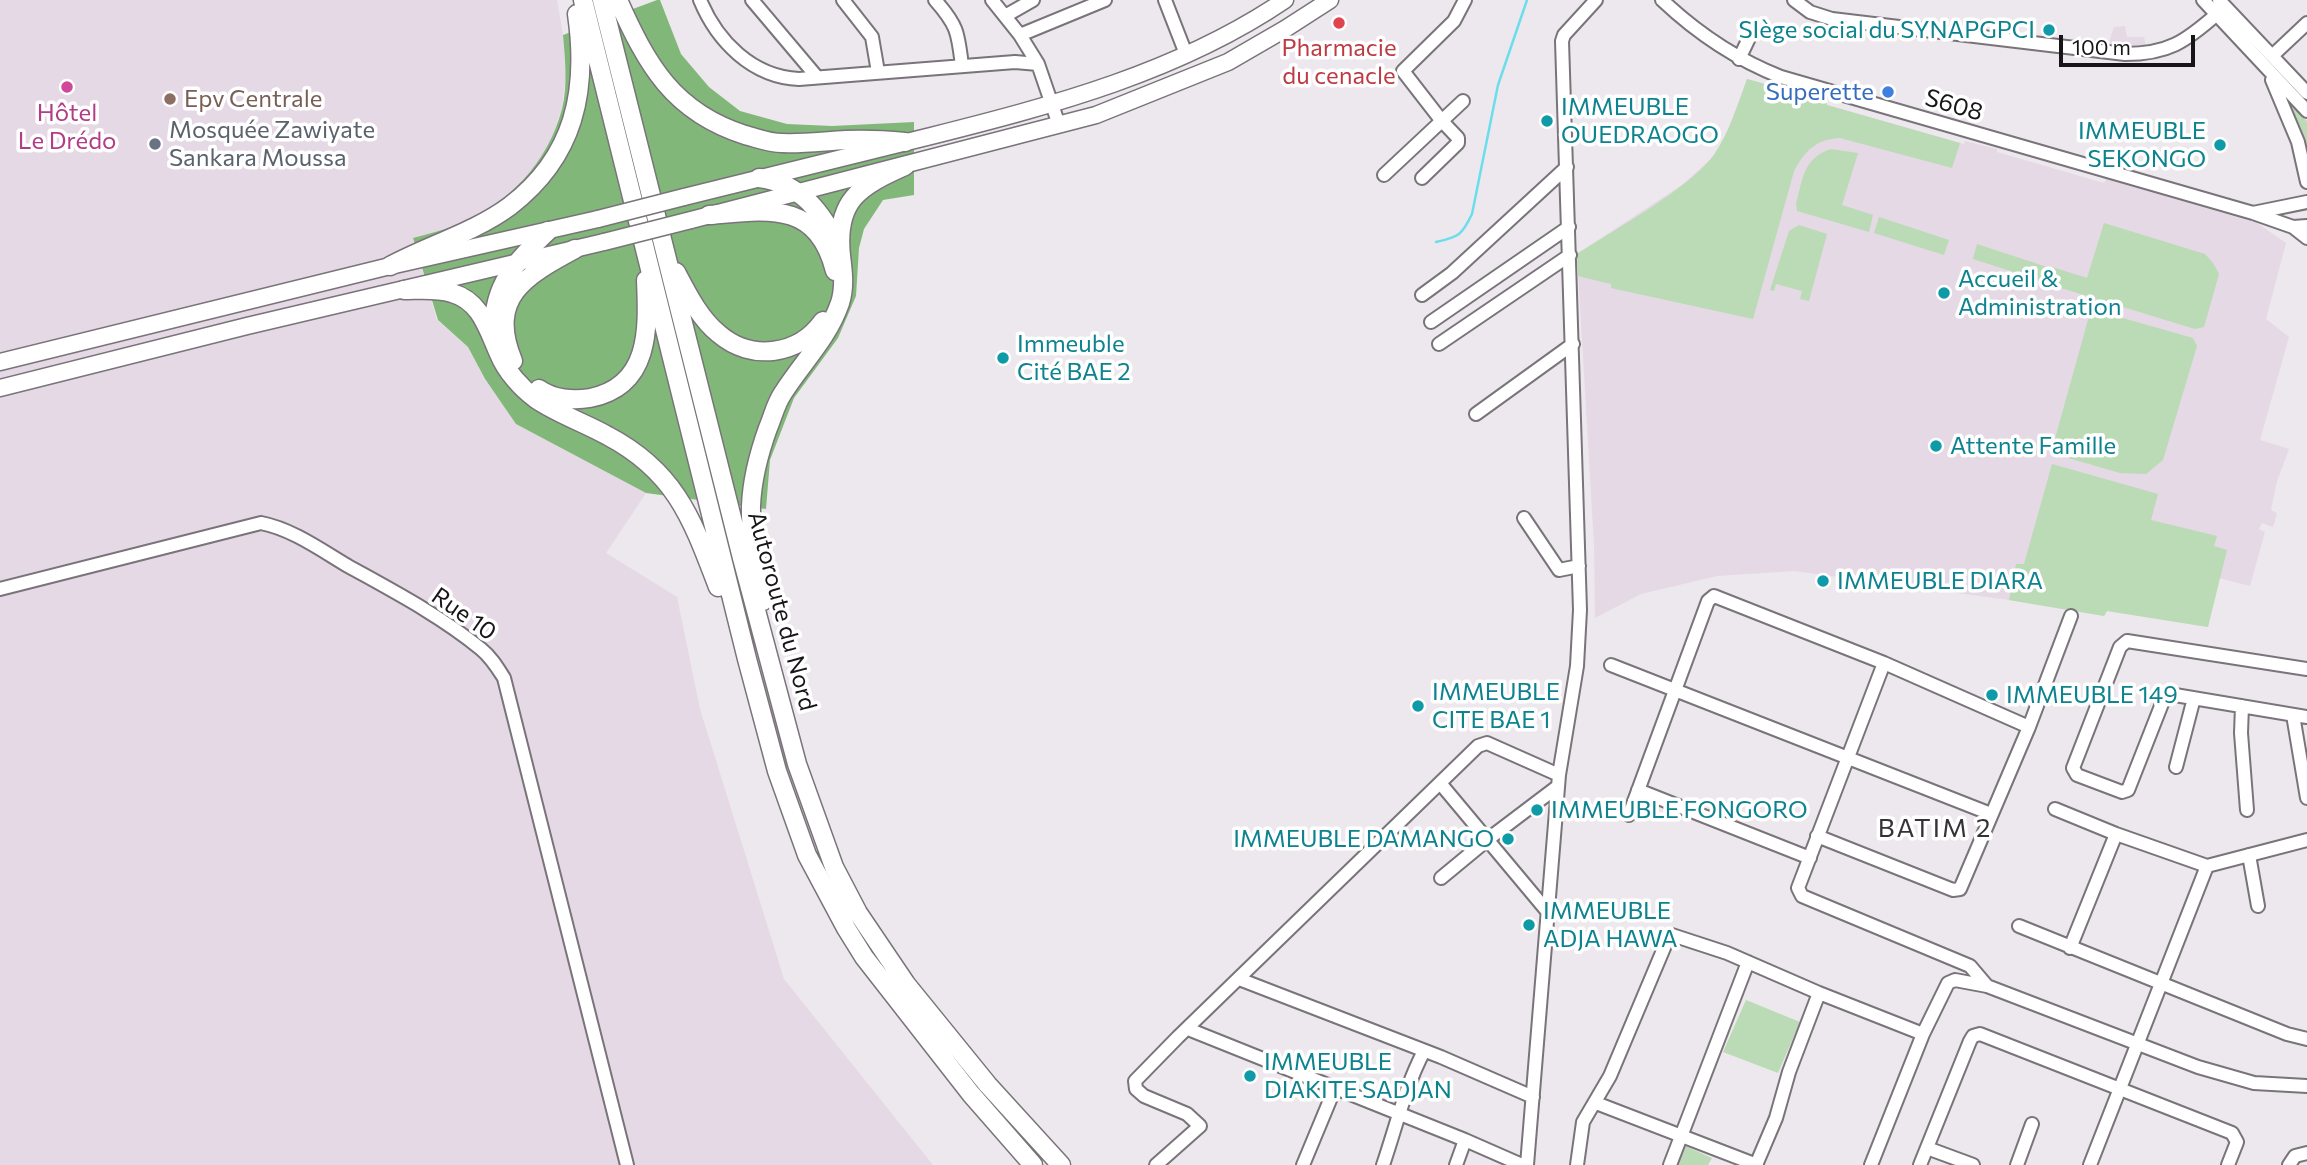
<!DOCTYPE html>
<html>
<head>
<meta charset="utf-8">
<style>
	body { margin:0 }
	#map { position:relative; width:2307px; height:1165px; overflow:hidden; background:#ede8ed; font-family:Commissioner,sans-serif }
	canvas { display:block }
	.scale { position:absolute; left:2059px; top:35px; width:136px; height:32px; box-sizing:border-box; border:4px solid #171517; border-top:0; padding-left:9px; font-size:21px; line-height:24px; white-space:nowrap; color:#171517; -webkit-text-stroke:5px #fff; paint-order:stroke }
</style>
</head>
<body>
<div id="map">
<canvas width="2307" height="1165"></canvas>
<div class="scale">100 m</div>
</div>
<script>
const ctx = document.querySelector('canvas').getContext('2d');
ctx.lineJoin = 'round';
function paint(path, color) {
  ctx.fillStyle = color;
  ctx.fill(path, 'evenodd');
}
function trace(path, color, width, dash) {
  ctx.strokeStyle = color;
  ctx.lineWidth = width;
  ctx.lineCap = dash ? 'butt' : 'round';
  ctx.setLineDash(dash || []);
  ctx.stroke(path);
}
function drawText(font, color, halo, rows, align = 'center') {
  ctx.font = font + ' Commissioner,sans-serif';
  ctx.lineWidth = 7;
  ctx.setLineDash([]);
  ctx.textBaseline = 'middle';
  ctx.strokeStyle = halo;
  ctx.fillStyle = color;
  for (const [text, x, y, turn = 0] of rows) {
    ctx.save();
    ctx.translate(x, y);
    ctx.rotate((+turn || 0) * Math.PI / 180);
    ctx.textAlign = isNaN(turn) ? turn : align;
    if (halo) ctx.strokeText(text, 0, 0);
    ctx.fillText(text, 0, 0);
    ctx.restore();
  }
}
paint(new Path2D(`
	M0 0H557L563 35 566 75 562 108 551 139 535 168 512 193 484 211 458 225 413 239 437 320 468 347 485 380 517 424 646 493 606 553 677 597 700 709 784 979 933 1165H0Z
	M2125 26 2127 37H2144L2147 51H2110V39L2114 27Z
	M1747 79 1827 101V105L1964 144 1965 141 1988 147 1997 149V152L2104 183 2106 179 2257 223 2286 243 2266 319 2289 337 2260 440 2289 449 2277 481 2271 510 2277 513 2273 527 2262 523 2259 529 2265 532 2250 586 2219 578 2208 627 2107 611 2104 616 2009 600 1794 571 1717 576 1641 594 1595 618 1594 545 1577 254 1683 184 1714 156 1727 133Z`), '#e4d9e4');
paint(new Path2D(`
	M1747 79 1827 101V105L1960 143 1952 168 1840 138C1816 139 1805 151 1794 171L1753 319 1611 288V284L1578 276 1577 254C1612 231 1694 186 1715 153 1730 130 1738 104 1747 79Z
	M2293 107 2307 121V161L2291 110Z
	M1831 149 1858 153 1842 205 1873 215 1869 232 1797 211 1796 204C1803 179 1803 158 1831 149Z
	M1879 217 1949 240 1944 255 1874 233Z
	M2104 223 2205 254 2213 263 2219 274 2204 327 2195 329 2048 284 2052 267 2087 278Z
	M1799 225 1827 234 1809 301 1800 299 1802 291 1776 284 1774 291 1770 290 1789 231Z
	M1977 244 2047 267 2042 281 1973 259Z
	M2091 309 2193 338 2197 346 2163 460 2146 474 2120 473 2051 453Z
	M2052 464 2158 494 2151 520 2217 536 2214 546 2227 550 2208 627 2107 611 2104 616 2009 600 2016 564H2024Z
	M1746 1000 1800 1022 1778 1073 1723 1052Z
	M1683 1145 1712 1158 1708 1165H1675Z`), '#badbb5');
paint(new Path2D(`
	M657 0H660L681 54 709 87 740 111 787 124 832 126 914 122V195L883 200 864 229 859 248 856 296 838 338 794 398 770 460 766 509 646 493 516 424 485 379 468 347 438 320 413 238C428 234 444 230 459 224 510 202 547 164 562 109 568 85 565 59 563 35Z`), '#81b879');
trace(new Path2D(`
	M1436 242C1459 237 1462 235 1472 214L1498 85 1527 0`), '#6bdeeb', 2.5);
const minor = new Path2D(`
	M700 0C717 41 752 77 799 79L1015 62 1038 64 1059 125
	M752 0 817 77
	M843 0 872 37 878 72
	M935 0C958 26 958 33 962 66
	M992 0 1020 35 1038 64
	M1165 0 1186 54
	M1662 0C1698 34 1735 59 1781 77L2253 213 2293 227 2307 226
	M1794 0 1810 12 1832 19 2125 54C2168 54 2185 42 2217 14
	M2203 0 2307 111
	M2219 0 2307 93
	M1005 16 1033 0
	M1020 35 1105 0
	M2272 56 2307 23
	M1739 59 1750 36
	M2272 80 2298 142 2307 182
	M1384 175 1463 101
	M1422 178 1458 143V138L1441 120 1403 71 1454 21 1465 0
	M2253 213 2307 202
	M2293 227 2307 238
	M1422 295 1452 273 1567 167
	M1431 322 1569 227
	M1439 344 1570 255
	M1476 414 1573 344
	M1524 518 1559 570 1579 566
	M0 589 261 523C292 529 321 550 348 566 393 591 441 616 481 649 491 657 497 667 504 678L627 1165
	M1884 663 1798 888 1802 896 1970 966 1987 986
	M1611 665 1991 814
	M2307 669 2127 641 2120 647 2073 768 2077 775 2122 792 2128 790 2163 701 2169 694 2307 717
	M2242 706 2241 733 2247 810
	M2293 715 2307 798
	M2176 767 2194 698
	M1440 783 1547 911
	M1638 790 1810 858
	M2055 809 2116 834 2207 866
	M1629 815 1708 601 1714 596 1884 663 2029 727
	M1817 836 1953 890 1960 889 2029 727 2071 616
	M2249 855 2258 906
	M1441 878 1487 840 1557 787
	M2019 926 2287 1034 2307 1039
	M2070 948 2116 834
	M1239 979 1441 1057 1533 1097
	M1188 1029 1465 1140 1456 1165
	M1596 1103 1757 1165
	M1465 1140 1522 1165
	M1927 1148 1973 1165
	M1156 1165 1200 1126 1187 1114 1144 1096 1136 1089 1135 1081 1178 1037 1478 746 1487 743 1559 775
	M1303 1165 1335 1088
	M1383 1165C1396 1127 1405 1087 1424 1051
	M1527 1165 1559 775 1577 666 1580 610 1562 41 1564 35 1596 0
	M1577 1165 1583 1122 1610 1076 1669 936 1672 935 1727 953 1819 993 1923 1034
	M1670 1165 1748 962
	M1756 1165 1776 1118 1789 1072 1819 993
	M1871 1165 1923 1034 1948 983 1955 980 1987 986 2198 1067 2254 1083 2307 1086
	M1920 1165 1970 1041 1973 1036 1980 1034 2232 1133 2237 1142 2228 1165
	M2017 1165 2032 1124
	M2090 1165 2207 866 2307 840
	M2289 1165 2295 1156 2307 1153`);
const major = new Path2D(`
	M684 197C767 176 849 156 931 136 1054 105 1179 72 1285 0
	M691 220 1096 115 1228 62 1285 29 1330 0
	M0 362 390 266 598 219
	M0 388 247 326 604 242`);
const highway = new Path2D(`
	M583 0 747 659 777 771 807 855 846 928 864 957 971 1094 1033 1165
	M602 0 742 558 797 764 834 867 858 913 906 984 988 1085 1061 1165
	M618 0C647 65 673 112 745 135 757 138 769 143 782 143 803 144 825 141 846 140 866 139 885 140 905 142
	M759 178C801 183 823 213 840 249
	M709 215C767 210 817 200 835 271
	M390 266C429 245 475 232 510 206 575 156 588 91 577 14
	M676 272C687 293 700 319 719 334 752 362 799 355 823 321
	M404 290C419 290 437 288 452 293 481 301 488 330 499 354 506 371 521 388 536 399 558 414 585 423 608 436 676 472 692 519 718 587
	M494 335C491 287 515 262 548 231
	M513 361C487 297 525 276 575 249
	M539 389C553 399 573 401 590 398 651 386 648 328 646 280
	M763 601C759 572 750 534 751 506 752 479 759 453 768 428 773 416 776 403 783 393 802 363 828 338 840 303 845 288 843 271 841 256 835 200 860 186 905 166`);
trace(minor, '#797479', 16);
trace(major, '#797479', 19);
trace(highway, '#797479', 21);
trace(minor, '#fff', 12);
trace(major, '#fff', 16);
trace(highway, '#fff', 18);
const majorBridge = new Path2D(`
	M598 219 684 197
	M604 242 691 220`);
trace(majorBridge, '#797479', 19, []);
trace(majorBridge, '#fff', 16);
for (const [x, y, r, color] of [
	[1339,23,7,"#e0444e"],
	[2049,30,7,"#0f9aa8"],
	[67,87,7,"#d1479c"],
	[1888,92,7,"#3f7fe0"],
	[170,99,7,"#8d6e63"],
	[1547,121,7,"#0f9aa8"],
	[155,144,7,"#6b7280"],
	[2220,145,7,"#0f9aa8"],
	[1944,293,7,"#0f9aa8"],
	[1003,358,7,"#0f9aa8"],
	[1936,446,7,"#0f9aa8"],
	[1823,581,7,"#0f9aa8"],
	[1992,695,7,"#0f9aa8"],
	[1418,706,7,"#0f9aa8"],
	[1537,810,7,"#0f9aa8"],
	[1508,839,7,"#0f9aa8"],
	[1529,925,7,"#0f9aa8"],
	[1250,1076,7,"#0f9aa8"]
]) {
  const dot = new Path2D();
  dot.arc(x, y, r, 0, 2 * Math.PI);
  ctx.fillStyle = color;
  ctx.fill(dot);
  trace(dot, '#fff', 2.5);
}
drawText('24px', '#0d838f', '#fff', [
	["SIège social du SYNAPGPCI",2035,30,"right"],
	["IMMEUBLE",1561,107],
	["OUEDRAOGO",1561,135],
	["IMMEUBLE",2206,131,"right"],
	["SEKONGO",2206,159,"right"],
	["Accueil &",1958,279],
	["Administration",1958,307],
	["Immeuble",1017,344],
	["Cité BAE 2",1017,372],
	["Attente Famille",1950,446],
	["IMMEUBLE DIARA",1837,581],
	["IMMEUBLE",1432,692],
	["CITE BAE 1",1432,720],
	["IMMEUBLE 149",2006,695],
	["IMMEUBLE FONGORO",1551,810],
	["IMMEUBLE DAMANGO",1494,839,"right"],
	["IMMEUBLE",1543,911],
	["ADJA HAWA",1543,939],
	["IMMEUBLE",1264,1062],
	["DIAKITE SADJAN",1264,1090]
], 'left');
drawText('24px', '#be3a42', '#fff', [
	["Pharmacie",1339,48],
	["du cenacle",1339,76]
]);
drawText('24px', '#366cbe', '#fff', [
	["Superette",1874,92]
], 'right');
drawText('24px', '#785e54', '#fff', [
	["Epv Centrale",184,99]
], 'left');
drawText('24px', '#171517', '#fff', [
	["S608",1954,105,16],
	["Autoroute du Nord",782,611,75],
	["Rue 10",464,614,35]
]);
drawText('24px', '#b23c85', '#fff', [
	["Hôtel",67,113],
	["Le Drédo",67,141]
]);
drawText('24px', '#5b616d', '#fff', [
	["Mosquée Zawiyate",169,130],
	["Sankara Moussa",169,158]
], 'left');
ctx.letterSpacing = '2px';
drawText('26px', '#363236', '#fff', [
	["BATIM 2",1935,828]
]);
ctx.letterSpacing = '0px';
</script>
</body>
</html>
